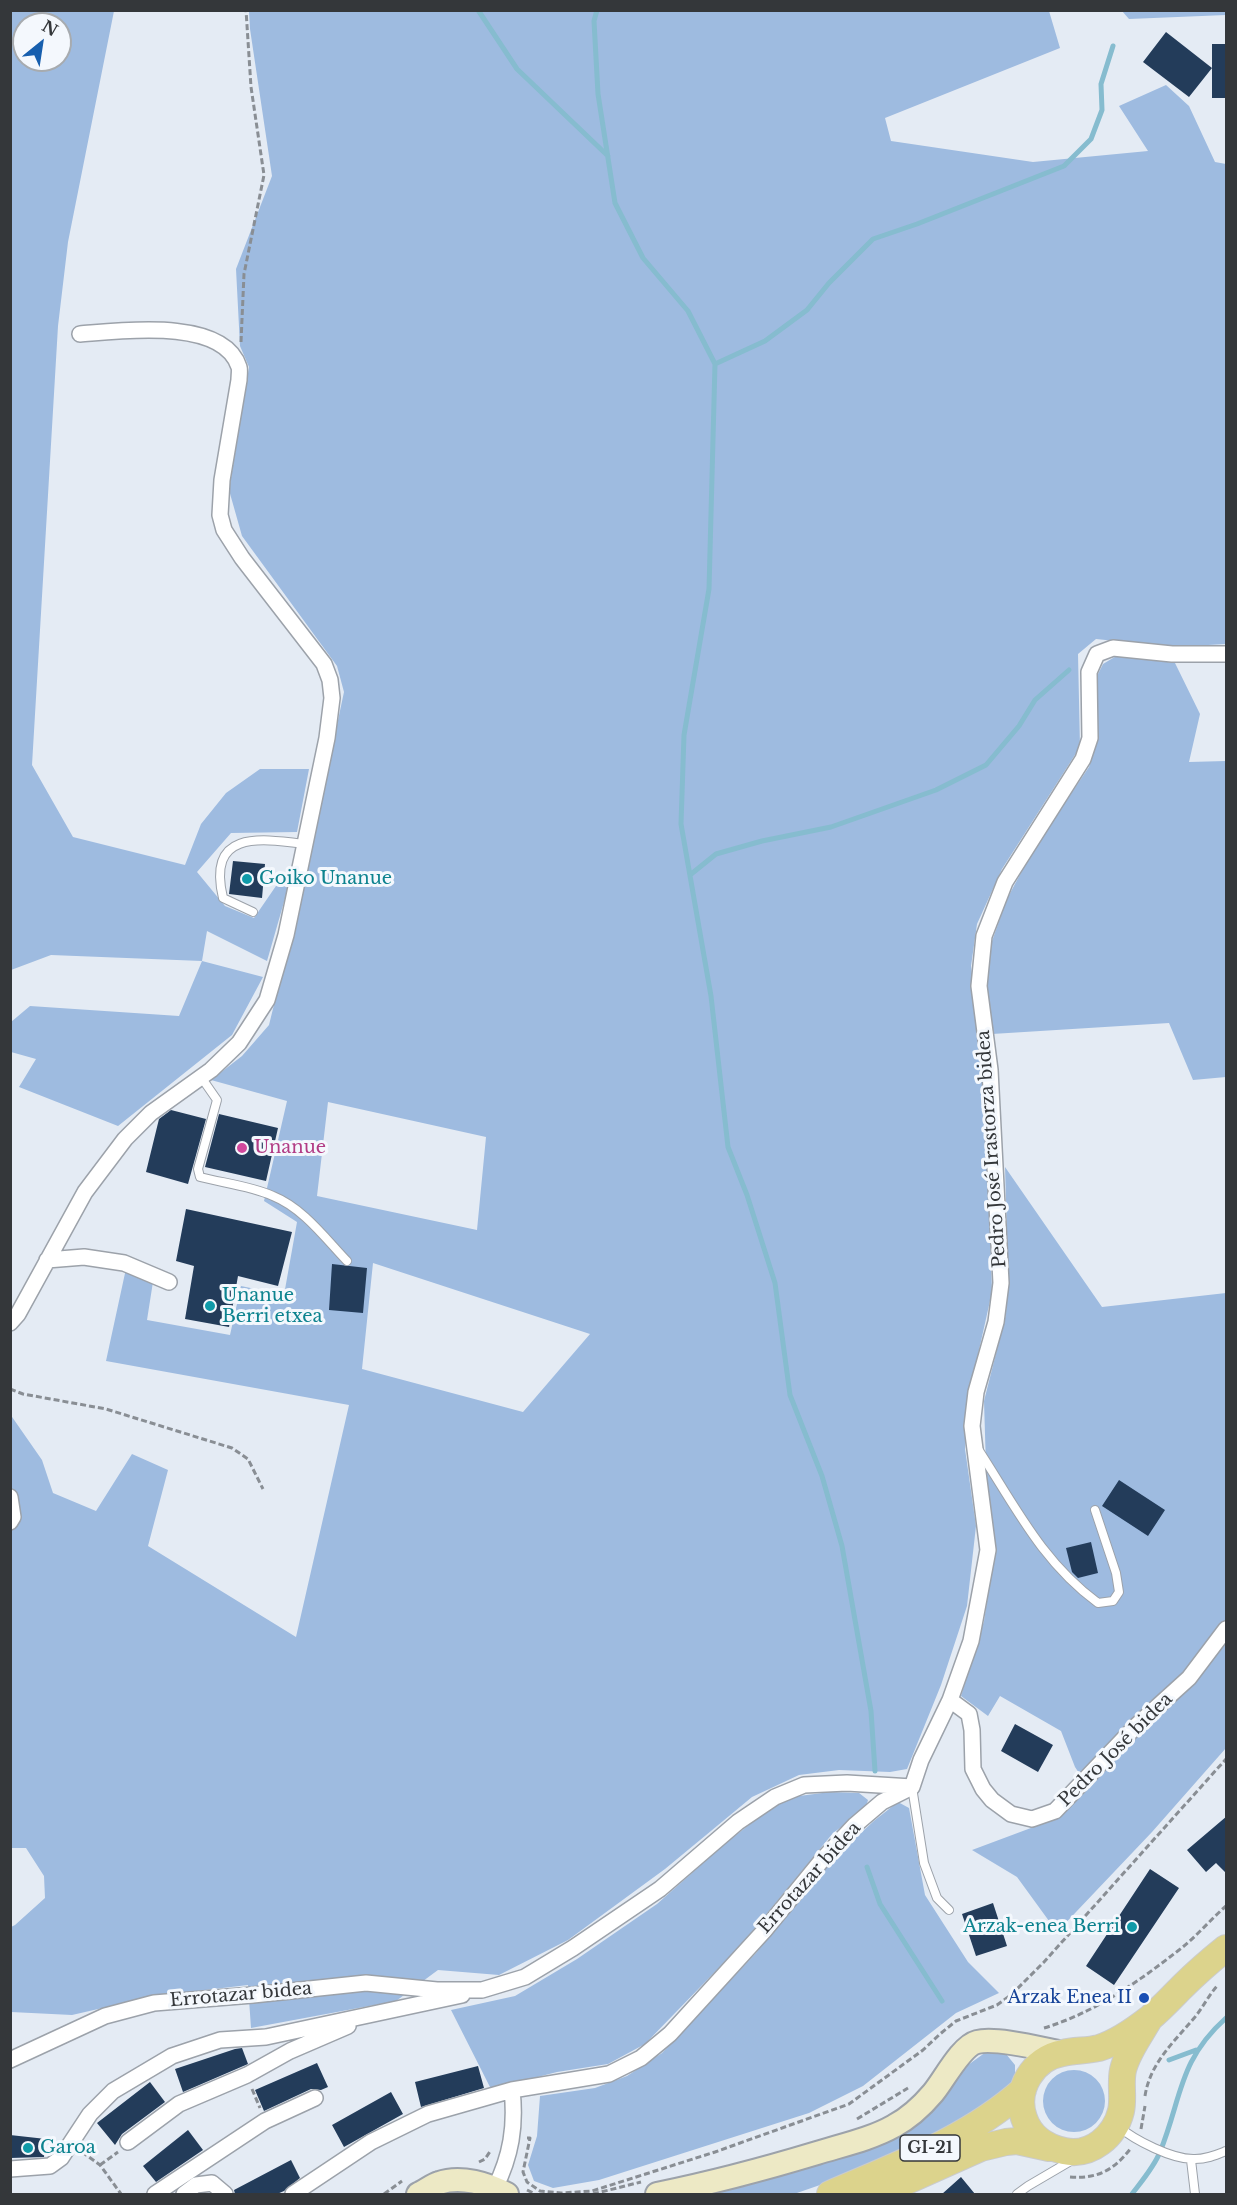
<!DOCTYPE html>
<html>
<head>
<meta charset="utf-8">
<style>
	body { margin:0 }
	#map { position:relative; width:1237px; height:2205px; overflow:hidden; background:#e4ebf4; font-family:"Libre Baskerville",serif }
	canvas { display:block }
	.frame { position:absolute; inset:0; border:12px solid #34373a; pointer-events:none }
	.north { position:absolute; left:12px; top:12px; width:60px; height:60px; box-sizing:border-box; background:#f4f8fd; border:2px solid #a7abaf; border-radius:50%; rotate:30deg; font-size:16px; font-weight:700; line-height:24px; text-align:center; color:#34373a }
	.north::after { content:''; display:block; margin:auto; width:21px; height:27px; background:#175fae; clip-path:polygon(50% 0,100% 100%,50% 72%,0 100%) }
</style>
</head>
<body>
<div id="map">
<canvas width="1237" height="2205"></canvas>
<div class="frame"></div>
<div class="north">N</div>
</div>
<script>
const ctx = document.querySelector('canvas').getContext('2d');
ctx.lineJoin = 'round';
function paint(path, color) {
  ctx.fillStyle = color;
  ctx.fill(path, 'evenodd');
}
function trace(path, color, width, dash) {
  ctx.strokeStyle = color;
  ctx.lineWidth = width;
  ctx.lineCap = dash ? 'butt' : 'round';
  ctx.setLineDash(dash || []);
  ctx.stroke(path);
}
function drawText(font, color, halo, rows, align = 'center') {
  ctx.font = font + ' "Libre Baskerville",serif';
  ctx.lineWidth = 6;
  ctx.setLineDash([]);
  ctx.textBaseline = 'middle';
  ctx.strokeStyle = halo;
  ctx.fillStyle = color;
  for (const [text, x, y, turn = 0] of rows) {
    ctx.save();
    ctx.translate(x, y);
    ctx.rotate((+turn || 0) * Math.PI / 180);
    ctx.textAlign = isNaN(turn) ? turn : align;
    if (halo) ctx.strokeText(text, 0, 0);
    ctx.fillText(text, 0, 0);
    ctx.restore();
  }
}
paint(new Path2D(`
	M11 10 114 11 68 242 58 326 32 765 73 837 185 865 201 824 226 793 260 769H309L297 832 231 833 197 872 225 906 254 918 278 883 288 888 267 961 207 931 202 961 263 977 232 1035 118 1126 19 1087 36 1059 11 1052V1022L30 1006 179 1016 202 961 51 955 11 970ZM24 24H60V60H24Z
	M1226 10V15L1129 19 1122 11Z
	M249 11H1049L1060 48 885 118 891 141 1033 162 1148 151 1119 106 1166 85 1189 106 1215 162 1226 164V644L1173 647 1096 639 1078 654 1080 747 1002 869 977 924 971 966 985 1073 992 1292 968 1399 965 1449 976 1526 967 1606 941 1685 907 1769 890 1772 839 1770 799 1775 752 1797 665 1869 568 1940 499 1975 438 1970 396 2001 251 2028 248 1985 155 1996 72 2015 11 2012V1927L15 1925 45 1898 44 1876 26 1848H11L10 1414 42 1460 53 1493 96 1511 132 1454 168 1470 148 1546 296 1637 349 1405 106 1361 127 1264 155 1269 147 1320 230 1335 241 1286 284 1295 297 1222 264 1201 287 1101 211 1080 242 1056 269 1025 299 903 344 692 337 666 242 536 229 490 249 367 240 346 236 269 272 176 250 29ZM328 1102 486 1137 477 1230 317 1196ZM373 1263 590 1334 523 1412 362 1369Z
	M1118 655 1175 663 1200 714 1189 762 1226 761V1077L1193 1080 1169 1023 992 1034 986 971 992 941 1007 899 1033 850 1089 767 1098 738 1096 678 1103 664Z
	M1005 1167 1102 1307 1226 1293V1748L1152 1832 1057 1932 1017 1877 972 1850 1055 1819 1089 1788 1075 1767 1061 1731 1000 1696 988 1716 961 1696 984 1621 995 1548 986 1467 984 1401 1006 1314 1008 1264Z
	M830 1792 859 1793 868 1800 865 1810 833 1833 741 1945 645 2044 608 2064 557 2072 491 2089 451 2010 515 1996 577 1959 657 1904 727 1842 776 1804 799 1796Z
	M898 1802 909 1808 925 1895 968 1962 999 1993 956 2013 863 2086 809 2113 599 2180 553 2188 534 2181 528 2165 537 2136 540 2096 595 2088 627 2076 662 2053 756 1953 829 1862 875 1820Z
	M994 2049 1006 2054 1015 2065V2078L1003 2095 977 2118 846 2176 794 2194H680L761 2177 945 2095 968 2065 986 2052Z
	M1043 2101a31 31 0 1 1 62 0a31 31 0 1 1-62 0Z`), '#9ebbe0');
trace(new Path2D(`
	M478 10 517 69 608 156
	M597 10 594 21 598 94 615 203 643 258 688 311 715 364 709 589 684 735 681 824 711 996 728 1147 747 1195 775 1283 790 1395 822 1476 842 1546 871 1711 875 1771
	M715 364 765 341 807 310 829 283 873 239 917 224 1064 166 1091 139 1102 110 1101 84 1113 46
	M690 875 716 854 762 841 831 827 936 790 986 765 1019 726 1035 700 1069 670
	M867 1867 880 1904 942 2001
	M1169 2060 1196 2050
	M1132 2194C1141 2182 1154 2167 1160 2152 1182 2098 1178 2061 1226 2018`), '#86bccf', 5);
paint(new Path2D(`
	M1166 32 1212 68 1189 97 1143 62Z
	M1212 44H1227V98H1212Z
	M233 861 265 864 262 898 229 894Z
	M171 1110 206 1119 188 1184 146 1172 159 1119Z
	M219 1114 278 1128 266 1181 205 1167Z
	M186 1209 292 1232 278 1286 238 1276 229 1327 185 1319 194 1266 176 1261Z
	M332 1264 367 1268 363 1313 329 1310Z
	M1119 1480 1165 1510 1148 1536 1102 1506Z
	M1091 1542 1098 1573 1078 1578 1072 1572 1066 1548Z
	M1015 1724 1053 1745 1038 1772 1001 1751Z
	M1227 1816V1874L1216 1863 1206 1872 1187 1850Z
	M1150 1869 1179 1888 1114 1985 1086 1966Z
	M993 1903 1007 1946 976 1956 962 1914Z
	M242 2048 248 2064 183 2092 175 2069 235 2049Z
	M317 2063 328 2087 321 2090 311 2089 264 2111 255 2090Z
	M478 2066 484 2088 421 2107 415 2082Z
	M150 2082 165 2102 122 2134 115 2145 97 2123Z
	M391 2092 403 2114 344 2147 332 2125Z
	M188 2130 203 2150 156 2182 143 2166Z
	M10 2135 46 2139 44 2157 10 2158Z
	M291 2160 300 2178 284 2191 277 2194H235L234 2190Z
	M961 2177 975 2194H942Z`), '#233c5a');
const lane = new Path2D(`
	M253 912 223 898C207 831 258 838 304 844
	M201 1077 217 1100 198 1169 200 1177C223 1183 251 1186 273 1196 303 1208 325 1238 347 1261
	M978 1449C1015 1506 1042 1562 1098 1603L1113 1601 1119 1592 1116 1573 1095 1510
	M912 1787 924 1863 937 1898 949 1910
	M1118 2126C1134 2140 1173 2160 1195 2159 1207 2159 1216 2155 1226 2151
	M1191 2160 1195 2194
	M1017 2194 1028 2186 1074 2159`);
const street = new Path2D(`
	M47 1260 84 1257 124 1263 169 1282
	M10 1323 18 1314 85 1192 125 1139 151 1113 211 1070 239 1043 267 1000 286 935 327 738 332 698 330 680 324 664 242 558 224 530 220 515 222 480 239 380C239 376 240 370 239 367 223 317 119 331 80 334
	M10 1497 13 1517 10 1522
	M950 1700 969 1714 972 1730 973 1769 983 1789 992 1800 1011 1814 1032 1819 1055 1811 1136 1726 1189 1678 1226 1629
	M912 1787 921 1760 950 1700 971 1641 988 1550 972 1426 976 1392 996 1322 1001 1283 990 1070 979 986 984 936 1005 882 1083 759 1090 738 1089 672 1097 654 1113 648 1172 654H1226
	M10 2060 105 2016 154 2003 253 1995 366 1983 437 1990H482L525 1977 573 1948 660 1889 738 1822 775 1797 804 1785 847 1783 912 1787
	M128 2142 179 2104 247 2075 290 2051 348 2026
	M10 2169 50 2166 61 2158 90 2114 113 2091 172 2056 220 2040 266 2037 462 1995
	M495 2188C511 2156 516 2126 512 2090
	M155 2194 265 2121 315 2098
	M184 2194 196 2185 212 2183 225 2194
	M293 2194 371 2142 428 2114 512 2090 609 2074 641 2058 670 2034 764 1931 822 1860 855 1825 882 1802 910 1788`);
const secondary = new Path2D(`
	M418 2194C425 2191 432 2185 439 2183 461 2175 488 2184 507 2194
	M657 2194C711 2183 764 2169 817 2153 843 2145 871 2139 894 2126 909 2118 922 2106 933 2093 944 2080 961 2046 977 2042 996 2037 1042 2049 1063 2053`);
const primary = new Path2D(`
	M1150 2018C1141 2034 1127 2052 1123 2070 1120 2084 1124 2098 1121 2111 1115 2136 1091 2157 1064 2151 1046 2147 1030 2137 1024 2118 1014 2090 1033 2058 1063 2053 1074 2050 1087 2051 1099 2048 1115 2043 1136 2029 1150 2018 1161 2009 1172 1997 1182 1987 1196 1973 1211 1960 1226 1948
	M830 2194C897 2165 968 2139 1023 2090
	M878 2194 981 2148 1006 2142 1017 2141 1049 2148`);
trace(lane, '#9ca2aa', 10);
trace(street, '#9ca2aa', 18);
trace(secondary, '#9ca2aa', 26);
trace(primary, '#cacbcc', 28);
trace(new Path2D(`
	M241 342 244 274 264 175 251 87 246 10
	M10 1389 23 1394 106 1409 232 1448 248 1459 263 1489
	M1044 2028C1094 2013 1138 1982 1179 1950 1196 1937 1210 1920 1226 1906
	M252 2089 260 2108
	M1145 2096C1150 2063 1174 2042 1195 2017 1203 2007 1209 1995 1217 1986
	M857 2119 908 2088
	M1141 2129 1145 2106
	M527 2138H530L523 2172 527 2182 540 2191 561 2193 592 2191 715 2152 849 2104 923 2050 940 2034 956 2021 997 2005 1011 1995 1044 1962 1226 1759
	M82 2152 100 2165 121 2194
	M479 2162 485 2159 491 2150
	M100 2165 118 2152
	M1070 2177C1098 2179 1114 2170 1131 2148
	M527 2190 535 2194
	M384 2194 402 2181
	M593 2194 641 2182`), '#898e94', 3, [6, 3]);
trace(lane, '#fff', 8);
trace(street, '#fff', 15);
trace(secondary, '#ede9c5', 22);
trace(primary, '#dcd38c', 26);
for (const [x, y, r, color] of [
	[247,879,6,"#0f9aa8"],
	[242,1148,6,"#d1479c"],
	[210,1306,6,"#0f9aa8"],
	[1132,1927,6,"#0f9aa8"],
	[1144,1998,6,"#1a4fb4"],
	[28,2148,6,"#0f9aa8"]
]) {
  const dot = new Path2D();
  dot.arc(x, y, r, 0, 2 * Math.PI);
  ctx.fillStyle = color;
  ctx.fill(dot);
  trace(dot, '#f4f8fd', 2);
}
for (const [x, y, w] of [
	[930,2148,60]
]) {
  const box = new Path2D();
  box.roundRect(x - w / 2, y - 13, w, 26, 4.5);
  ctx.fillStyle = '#f4f8fd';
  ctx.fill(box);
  trace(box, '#34373a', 1.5);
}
drawText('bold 16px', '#34373a', null, [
	["GI-21",930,2148]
]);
drawText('18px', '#0d838f', '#f4f8fd', [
	["Goiko Unanue",259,879],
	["Unanue",222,1296],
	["Berri etxea",222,1317],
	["Arzak-enea Berri",1120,1927,"right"],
	["Garoa",40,2148]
], 'left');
drawText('18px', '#b23c85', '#f4f8fd', [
	["Unanue",254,1148]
], 'left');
drawText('18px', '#34373a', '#f4f8fd', [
	["Pedro José Irastorza bidea",992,1149,-94],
	["Pedro José bidea",1116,1750,-45],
	["Errotazar bidea",810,1878,-48],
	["Errotazar bidea",241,1995,-5]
]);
drawText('18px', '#164399', '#f4f8fd', [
	["Arzak Enea II",1132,1998]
], 'right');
</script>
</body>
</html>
